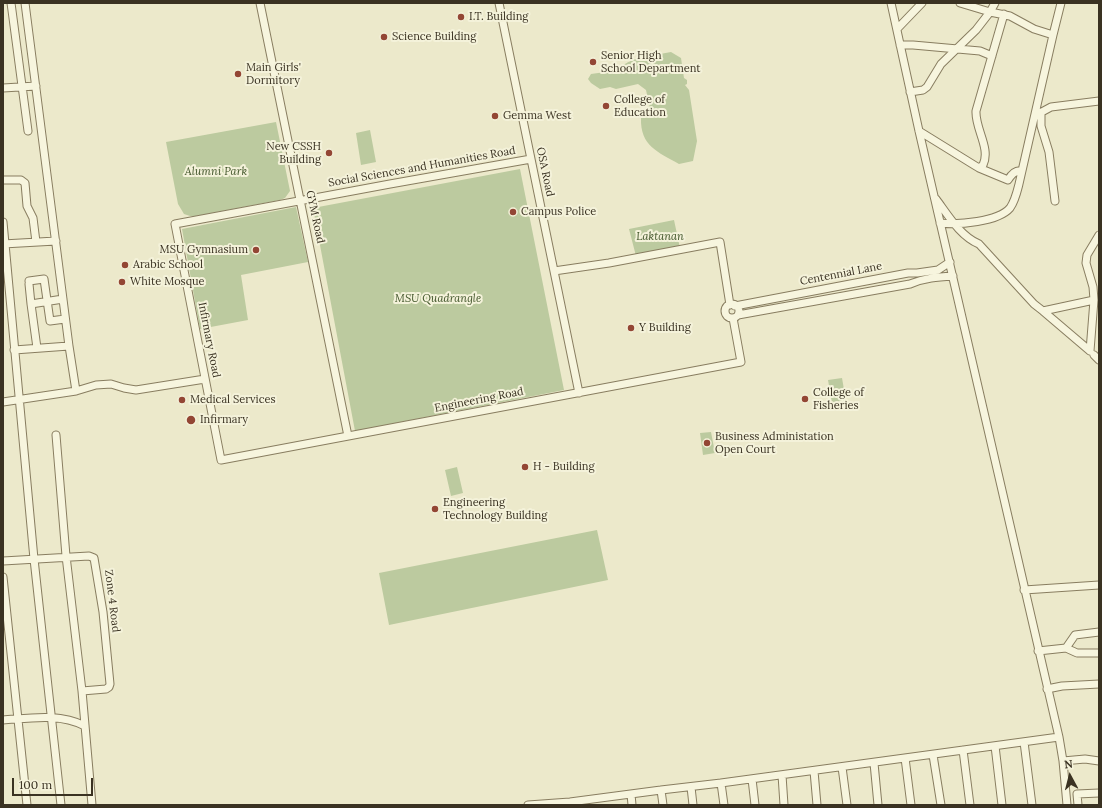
<!DOCTYPE html>
<html>
<head>
<meta charset="utf-8">
<style>
	body { margin:0 }
	#map { position:relative; width:1102px; height:808px; overflow:hidden; background:#ece9cb; font-family:Lora,serif }
	canvas { display:block }
	.frame { position:absolute; inset:0; border:4px solid #3a3222; pointer-events:none }
	.north { position:absolute; left:1050px; top:756px; width:40px; height:40px; -webkit-text-stroke:3px #f4f2da; paint-order:stroke; rotate:353deg; font-size:11px; font-weight:700; line-height:16px; text-align:center; color:#3a3222 }
	.north::after { content:''; display:block; margin:auto; width:14px; height:18px; background:#3a3222; clip-path:polygon(50% 0,100% 100%,50% 72%,0 100%) }
	.scale { position:absolute; left:12px; top:778px; width:81px; height:18px; box-sizing:border-box; border:2px solid #3a3222; border-top:0; padding-left:5px; font-size:12px; line-height:14px; white-space:nowrap; color:#3a3222; -webkit-text-stroke:3px #f4f2da; paint-order:stroke }
</style>
</head>
<body>
<div id="map">
<canvas width="1102" height="808"></canvas>
<div class="frame"></div>
<div class="north">N</div>
<div class="scale">100 m</div>
</div>
<script>
const ctx = document.querySelector('canvas').getContext('2d');
ctx.lineJoin = 'round';
function paint(path, color) {
  ctx.fillStyle = color;
  ctx.fill(path, 'evenodd');
}
function trace(path, color, width, dash) {
  ctx.strokeStyle = color;
  ctx.lineWidth = width;
  ctx.lineCap = dash ? 'butt' : 'round';
  ctx.setLineDash(dash || []);
  ctx.stroke(path);
}
function drawText(font, color, halo, rows, align = 'center') {
  ctx.font = font + ' Lora,serif';
  ctx.lineWidth = 4;
  ctx.setLineDash([]);
  ctx.textBaseline = 'middle';
  ctx.strokeStyle = halo;
  ctx.fillStyle = color;
  for (const [text, x, y, turn = 0] of rows) {
    ctx.save();
    ctx.translate(x, y);
    ctx.rotate((+turn || 0) * Math.PI / 180);
    ctx.textAlign = isNaN(turn) ? turn : align;
    if (halo) ctx.strokeText(text, 0, 0);
    ctx.fillText(text, 0, 0);
    ctx.restore();
  }
}
paint(new Path2D(`
	M671 52 681 58 684 78 687 80V84L685 85 689 90 697 141 693 161 679 164C658 152 640 146 641 118H645L651 113 646 90 638 84 616 89 610 87 600 89 591 83 588 79 591 74C598 73 606 72 612 70 627 65 630 57 648 58L649 60H653L660 54Z
	M276 122 290 191 285 198 280 200 196 216H190L184 214 178 204 166 142Z
	M370 130 376 162 361 165 356 133Z
	M520 169 564 390 355 431 313 208Z
	M296 207 308 262 241 275 248 320 200 329 182 229Z
	M674 220 680 248 636 256 629 229Z
	M842 378 846 401 832 403 828 380Z
	M711 432 715 453 703 455 700 433Z
	M457 467 463 493 451 496 445 470Z
	M597 530 608 580 389 625 379 573Z`), '#bcca9f');
const minor = new Path2D(`
	M11 3 28 131
	M260 3 348 436
	M499 3 579 393
	M891 3 919 131 1059 737 1063 761 1067 805
	M960 3 990 12 1010 16 1034 29 1053 35
	M897 29 922 3
	M900 45H913L980 51 992 56
	M3 88 36 86
	M910 92 923 90 927 87 941 64 976 30 990 12 995 3
	M1041 112V126L1049 152 1055 201
	M1038 114 1051 107 1099 101
	M919 131 974 165 979 168 983 165C991 148 975 129 976 111L1004 14
	M531 159 390 184 175 224 221 460 741 362 733 318
	M979 168 1008 180C1011 175 1015 170 1021 171
	M3 180H21L25 183 27 206 33 218 36 242
	M936 199C948 215 960 236 979 244L1034 304 1043 311 1094 300
	M3 222 34 559 61 805
	M940 223C958 225 998 222 1010 208 1015 201 1017 192 1019 184L1053 35 1061 3
	M3 244 56 241
	M554 271 609 263 720 242 730 305
	M29 281 44 279 50 321 65 319
	M29 284 31 304 63 299
	M31 304 37 348
	M725 311a7 7 0 1 1 14 0a7 7 0 1 1-14 0Z
	M735 306 908 273H917L938 270 950 262
	M1043 311 1090 351
	M738 315 910 284C924 278 938 277 953 276
	M69 346 76 391
	M14 350 69 346 25 3
	M1090 351 1094 300 1093 287 1086 263 1087 255 1099 235
	M1094 355 1099 360
	M3 402 76 391 96 385 111 384 124 388 136 390 205 379
	M56 435 66 556 82 691 92 805
	M3 561 89 556 94 558 103 612 110 684 109 687 106 689 82 691
	M3 577 27 805
	M1024 590 1099 585
	M1066 648 1077 653H1099
	M1038 651 1066 648 1075 635 1099 632
	M1047 689 1062 686 1099 684
	M3 720C31 718 59 713 85 726
	M1024 742 1032 805
	M995 746 1002 805
	M963 750 970 805
	M933 755 941 805
	M905 758 911 805
	M1063 761 1085 759 1099 761
	M874 763 878 805
	M842 767 847 805
	M814 771 817 805
	M782 775 784 805
	M752 779 755 805
	M721 783 724 805
	M691 787 693 805
	M661 790 663 805
	M631 794 632 805
	M528 805 570 802 661 790 721 783 1059 737
	M1078 805 1077 794 1099 793`);
trace(minor, '#887d60', 9);
trace(minor, '#f7f5de', 7);
for (const [x, y, r, color] of [
	[461,17,4,"#934634"],
	[384,37,4,"#934634"],
	[593,62,4,"#934634"],
	[238,74,4,"#934634"],
	[606,106,4,"#934634"],
	[495,116,4,"#934634"],
	[329,153,4,"#934634"],
	[513,212,4,"#934634"],
	[256,250,4,"#934634"],
	[125,265,4,"#934634"],
	[122,282,4,"#934634"],
	[631,328,4,"#934634"],
	[805,399,4,"#934634"],
	[182,400,4,"#934634"],
	[191,420,5,"#934634"],
	[707,443,4,"#934634"],
	[525,467,4,"#934634"],
	[435,509,4,"#934634"]
]) {
  const dot = new Path2D();
  dot.arc(x, y, r, 0, 2 * Math.PI);
  ctx.fillStyle = color;
  ctx.fill(dot);
  trace(dot, '#f4f2da', 1.5);
}
drawText('11px', '#3a3222', '#f4f2da', [
	["I.T. Building",469,17],
	["Science Building",392,37],
	["Senior High",601,56],
	["School Department",601,69],
	["Main Girls'",246,68],
	["Dormitory",246,81],
	["College of",614,100],
	["Education",614,113],
	["Gemma West",503,116],
	["New CSSH",321,147,"right"],
	["Building",321,160,"right"],
	["Campus Police",521,212],
	["MSU Gymnasium",248,250,"right"],
	["Arabic School",133,265],
	["White Mosque",130,282],
	["Y Building",639,328],
	["College of",813,393],
	["Fisheries",813,406],
	["Medical Services",190,400],
	["Infirmary",200,420],
	["Business Administation",715,437],
	["Open Court",715,450],
	["H - Building",533,467],
	["Engineering",443,503],
	["Technology Building",443,516]
], 'left');
drawText('11px', '#3a3222', '#f4f2da', [
	["Social Sciences and Humanities Road",422,167,-10],
	["OSA Road",545,172,78],
	["GYM Road",315,217,78],
	["Centennial Lane",841,274,-11],
	["Infirmary Road",209,340,79],
	["Engineering Road",479,400,-11],
	["Zone 4 Road",112,601,83]
]);
drawText('italic 11px', '#41552a', '#f4f2da', [
	["Alumni Park",216,172],
	["Laktanan",660,237],
	["MSU Quadrangle",438,299]
]);
</script>
</body>
</html>
